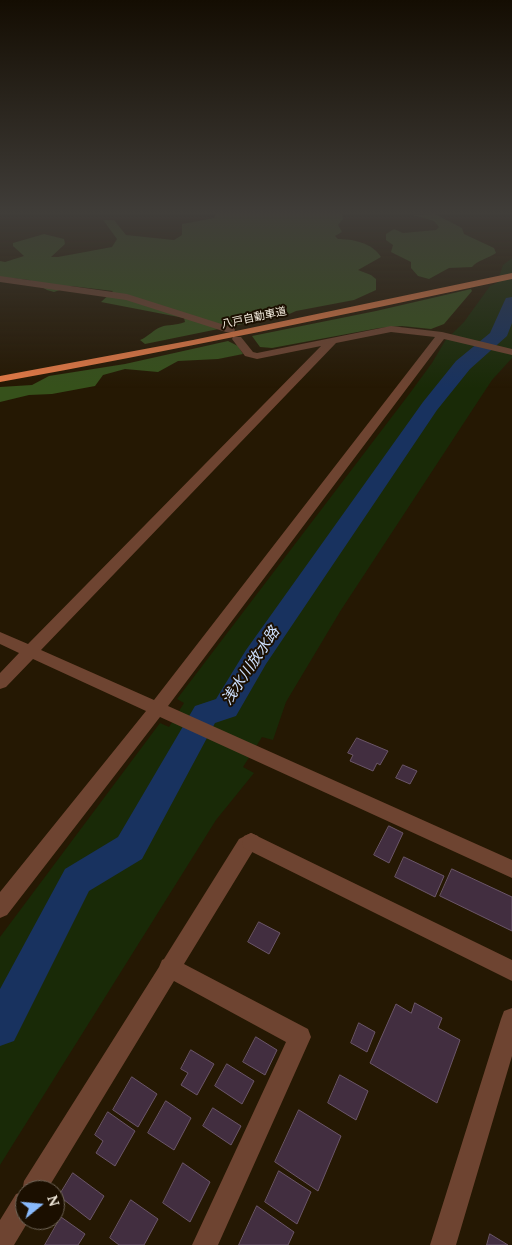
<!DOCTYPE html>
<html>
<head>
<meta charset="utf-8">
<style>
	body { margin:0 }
	#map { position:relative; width:512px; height:1245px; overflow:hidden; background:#251803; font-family:Lora,serif }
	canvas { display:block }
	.north { position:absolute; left:15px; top:1180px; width:50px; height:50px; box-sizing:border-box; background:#1b0f00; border:1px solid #716658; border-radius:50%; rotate:73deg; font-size:14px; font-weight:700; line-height:20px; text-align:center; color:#f1e9db }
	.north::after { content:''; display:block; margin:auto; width:18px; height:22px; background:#89bafc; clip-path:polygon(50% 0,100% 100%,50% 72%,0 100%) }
</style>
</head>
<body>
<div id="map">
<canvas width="512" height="1245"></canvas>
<div class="north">N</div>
</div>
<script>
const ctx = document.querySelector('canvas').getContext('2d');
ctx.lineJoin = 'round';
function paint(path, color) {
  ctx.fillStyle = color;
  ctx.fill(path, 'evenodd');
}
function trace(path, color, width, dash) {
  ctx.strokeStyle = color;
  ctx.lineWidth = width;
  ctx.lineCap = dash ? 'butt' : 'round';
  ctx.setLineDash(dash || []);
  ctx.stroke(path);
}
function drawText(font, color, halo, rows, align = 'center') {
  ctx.font = font + ' Lora,"Noto Sans JP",serif';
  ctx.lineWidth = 4;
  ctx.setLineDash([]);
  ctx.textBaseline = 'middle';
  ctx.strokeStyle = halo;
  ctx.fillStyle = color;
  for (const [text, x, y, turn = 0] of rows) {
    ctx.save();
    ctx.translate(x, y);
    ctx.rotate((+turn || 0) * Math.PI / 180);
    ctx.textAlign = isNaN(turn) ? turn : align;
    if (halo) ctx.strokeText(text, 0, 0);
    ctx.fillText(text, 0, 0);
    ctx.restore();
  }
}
paint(new Path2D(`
	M512 258V358L492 380 341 610 286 702 273 740 262 737 243 767 254 773 216 820 0 1165V937L160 723 169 727 184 703 177 699 410 393 432 363 445 341 464 322 490 286 497 283 503 265Z`), '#192a07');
paint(new Path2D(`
	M216 214H342L343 219 338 225 342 232 335 236 338 239C352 239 373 243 381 257L358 270 371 275 376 279V290L354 300 296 311 287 315 145 344 140 340C148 337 154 329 161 327 168 324 175 326 185 322L184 318 101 302 113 291 71 286 54 292 47 290 29 280 0 277V261L5 262 24 256 13 246V243L44 234 64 239 65 244 51 257H58L112 247 117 239 103 220H114L126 235 174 240 182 235V224L214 218Z
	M435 214 462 228 464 234 494 248 496 253C489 258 476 261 472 267L449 268 429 279 418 276 411 268V262L391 252 393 245 386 240V234L394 229 403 233 436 230 439 227 434 221 413 215Z
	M471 289 472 291 444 324 431 329 402 326 379 328 272 348 260 347 252 336 376 311Z
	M228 341 238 346 243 354 218 359 178 361 158 372 125 369 103 375 95 386 52 394 29 395 0 402V387L32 385 49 376 125 364Z`), '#36511b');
paint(new Path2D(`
	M512 297V323L507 336 470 369 437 410 266 664 236 716 215 723 142 859 89 891 14 1041 0 1046V989L65 869 118 837 195 706 216 699 246 650 423 402 456 361 490 333 504 302 506 298Z`), '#18325f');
const building = new Path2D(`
	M357 738 388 751 380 765 377 763 373 771 350 761 353 755 348 753Z
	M403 765 417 771 410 784 396 778Z
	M389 826 403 833 389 863 374 855Z
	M404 857 444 876 435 897 395 877Z
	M452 869 512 897V931L440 896Z
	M259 922 280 933 269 954 248 942Z
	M415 1003 442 1018 438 1028 460 1040 437 1103 370 1063 396 1004 411 1013Z
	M359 1023 375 1032 367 1052 351 1043Z
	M256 1037 277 1050 265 1075 243 1062Z
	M191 1050 214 1064 197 1095 181 1085 188 1073 181 1069Z
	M227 1064 254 1081 242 1104 215 1086Z
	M340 1075 368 1091 356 1120 328 1103Z
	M132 1077 157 1094 138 1127 113 1110Z
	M166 1101 191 1118 174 1150 148 1133Z
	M213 1108 241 1126 231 1145 203 1126Z
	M299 1110 341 1136 318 1191 275 1162Z
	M108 1112 135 1131 115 1166 96 1153 103 1141 95 1135Z
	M183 1163 210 1182 190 1222 163 1203Z
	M279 1171 311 1192 297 1224 265 1202Z
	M73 1173 104 1196 90 1220 59 1196Z
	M131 1200 158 1219 144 1245H119L110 1238Z
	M257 1206 294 1232 288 1245H239Z
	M61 1217 85 1234 78 1245H45Z
	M490 1234 508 1245H487Z`);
paint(building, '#422e40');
trace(building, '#6b5669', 1);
paint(new Path2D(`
	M0 276 127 294 234 328 235 330 234 332H226L126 300 0 282Z
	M391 326 442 332 512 349V355L444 339 168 706 512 860V878L160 717 7 915 0 918V892L146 711 33 659 6 687 0 689V673L19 653 0 644V632L28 644 321 346 257 359 245 356 232 339 233 337H241L253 352 257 353ZM391 332 435 337 154 700 41 650 336 343Z
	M251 833 258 836 260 842 258 848 253 851 184 964 308 1029 311 1037 218 1245H192L286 1042 174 981 47 1190H25V1220H29L14 1245H0V1220L16 1194 22 1192 24 1181 159 967 162 960 164 959 239 839Z`), '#6e4431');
paint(new Path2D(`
	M251 833 512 960V981L244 848 242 842 244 836Z
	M512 1008V1056L456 1245H430L501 1019 504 1011Z`), '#6e4431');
paint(new Path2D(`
	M512 273V279C342 315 171 351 0 382V376L193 340Z`), '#e27946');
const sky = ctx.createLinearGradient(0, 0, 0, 388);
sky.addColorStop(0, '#140d02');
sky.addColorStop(0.55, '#403d39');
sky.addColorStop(1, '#403d3900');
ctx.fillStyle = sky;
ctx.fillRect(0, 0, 512, 388);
drawText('11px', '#f1e9db', '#1b0f00', [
	["八戸自動車道",254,318,-12]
]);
drawText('italic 15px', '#cde0fe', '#1b0f00', [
	["浅水川放水路",251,666,-56]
]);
</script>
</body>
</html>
